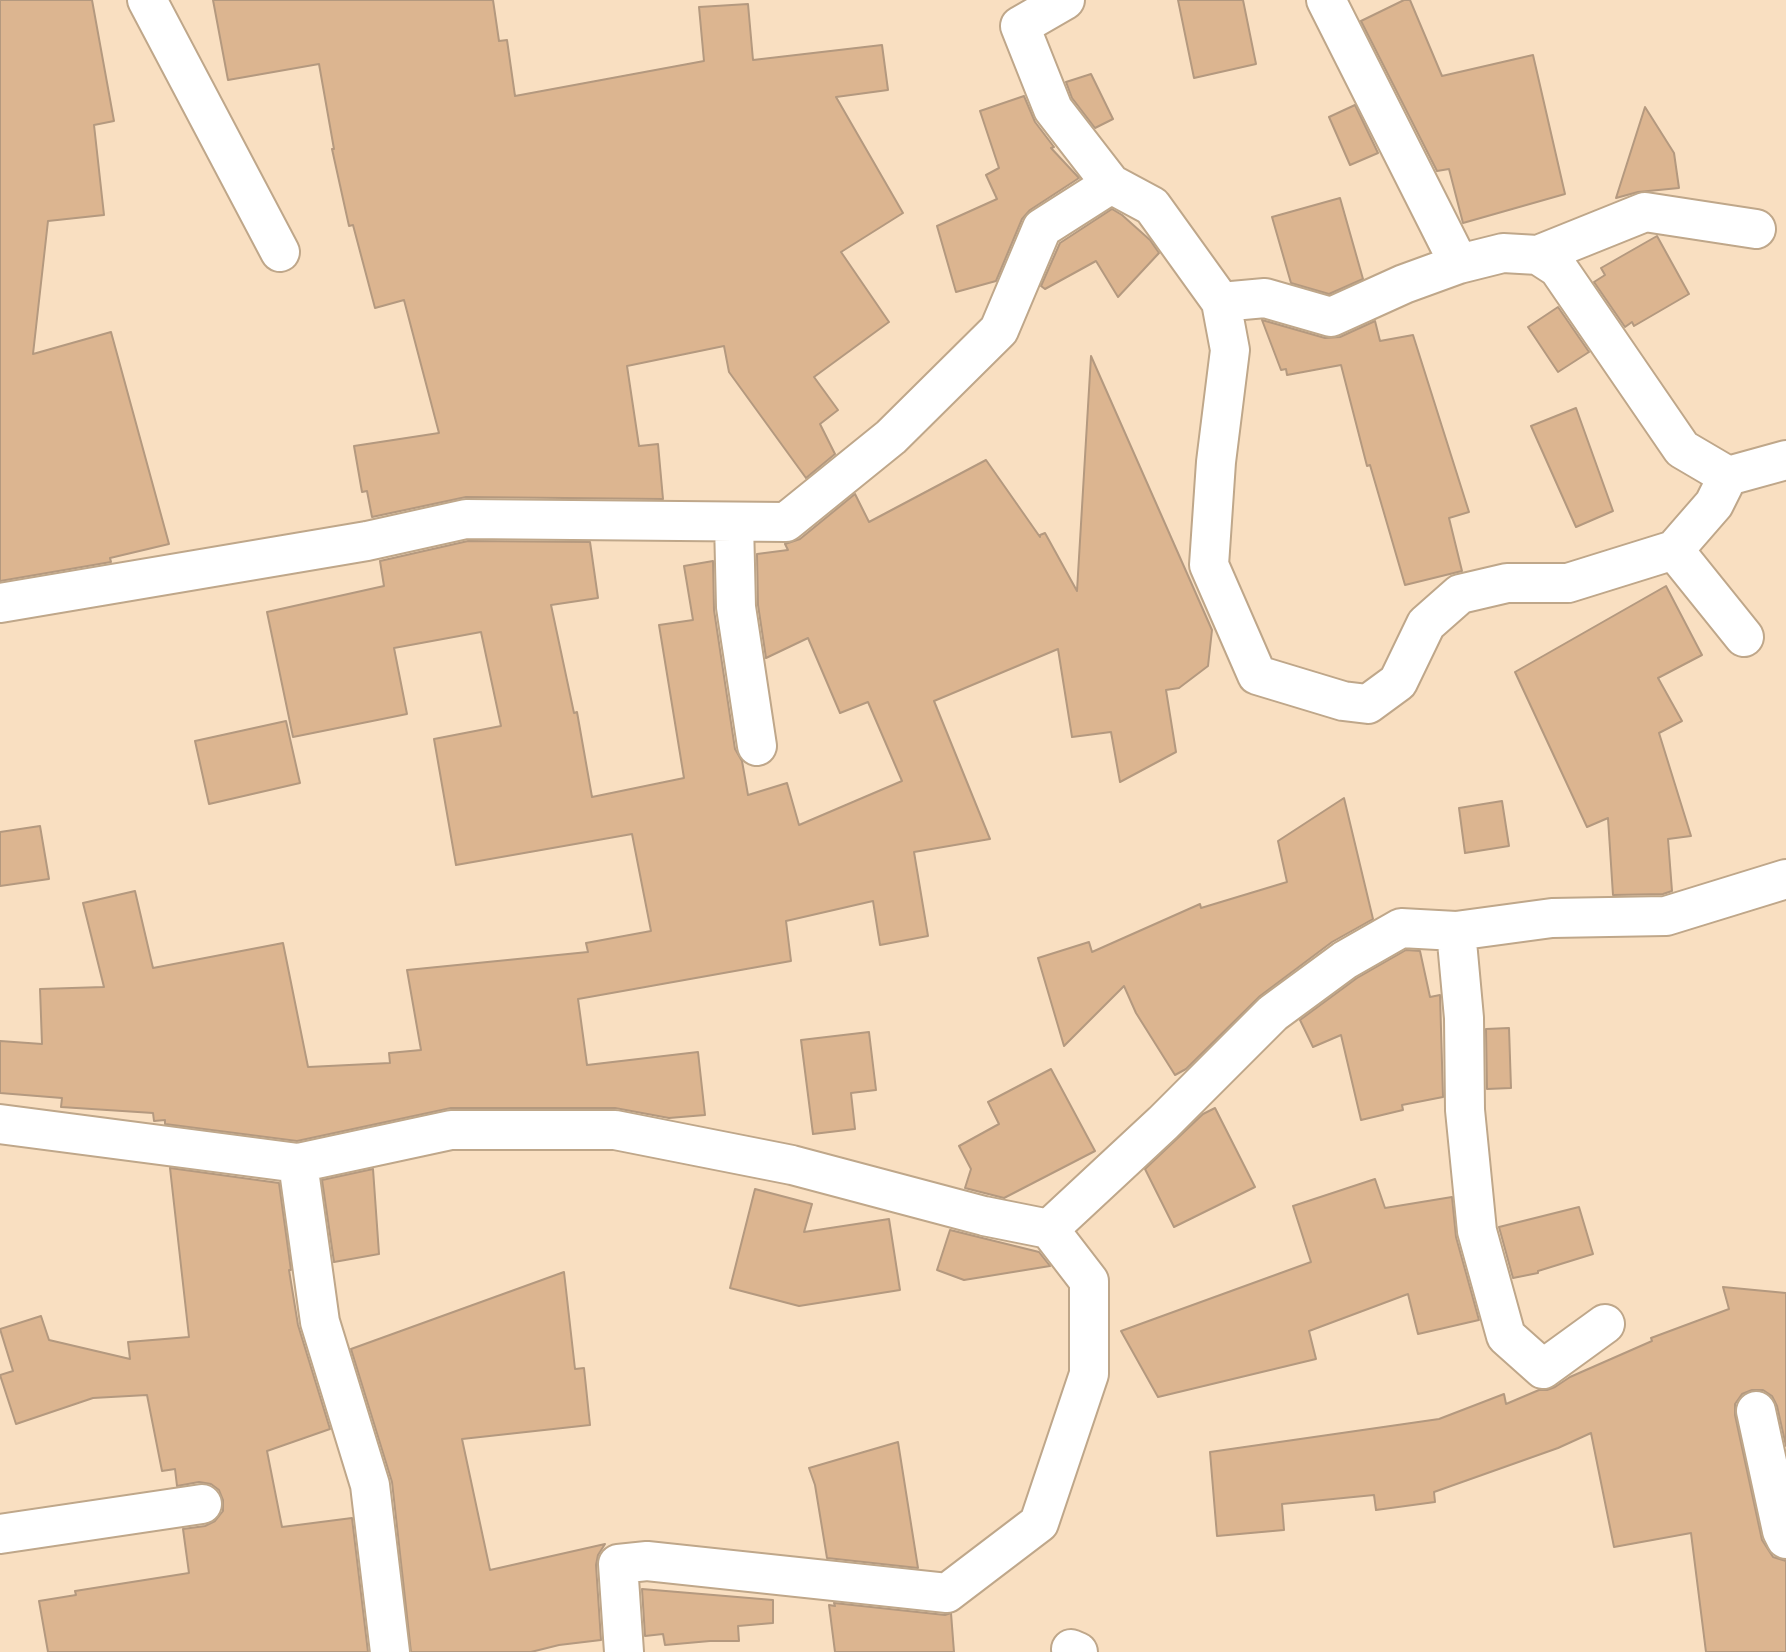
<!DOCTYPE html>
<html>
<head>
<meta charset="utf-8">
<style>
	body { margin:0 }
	canvas { display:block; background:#f9dfc1 }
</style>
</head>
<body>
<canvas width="1786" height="1652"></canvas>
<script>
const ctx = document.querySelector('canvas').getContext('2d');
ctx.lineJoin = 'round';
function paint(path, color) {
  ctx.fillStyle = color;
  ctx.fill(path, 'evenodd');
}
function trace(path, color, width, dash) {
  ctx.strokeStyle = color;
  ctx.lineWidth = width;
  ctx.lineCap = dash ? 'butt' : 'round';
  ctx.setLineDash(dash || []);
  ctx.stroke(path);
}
const building = new Path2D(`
	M0 0H92L114 121 94 125 104 215 48 221 33 354 111 332 169 544 110 558 111 562 0 581Z
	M213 0H493L499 41 507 40 515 96 704 61 699 7 748 4 753 60 882 45 888 90 836 97 903 213 841 252 889 322 814 377 838 410 820 424 835 454 806 478 729 372 724 346 627 366 639 446 658 444 663 499 466 497 372 517 367 491 362 492 354 446 439 433 404 300 375 308 353 225 349 226 332 149H334L319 64 228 80Z
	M1178 0H1243L1256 64 1194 78Z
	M1404 0H1410L1442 76 1533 55 1565 194 1463 223 1449 169 1437 171 1361 21Z
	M1091 74 1113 119 1095 128 1072 98 1066 82Z
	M1024 96 1035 122 1054 147 1051 148 1079 178 1030 210 1022 219 996 281 956 292 937 226 997 199 986 175 999 168 980 111Z
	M1355 105 1378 153 1350 165 1329 117Z
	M1645 107 1674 153 1679 188 1638 192 1616 198Z
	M1340 198 1363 279 1329 294 1291 283 1272 217Z
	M1112 209 1122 215 1150 240 1159 253 1118 297 1096 261 1045 289 1041 286 1060 243Z
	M1657 236 1689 294 1634 326 1632 322 1625 327 1594 282 1605 275 1601 268Z
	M1558 307 1589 352 1558 372 1528 327Z
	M1262 320 1325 338 1340 337 1375 321 1380 341 1413 335 1469 512 1449 518 1462 571 1405 585 1370 465 1367 466 1341 365 1287 375 1286 369 1281 370Z
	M1091 356 1212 630 1208 666 1179 688 1166 690 1176 752 1120 782 1111 732 1072 737 1058 649 934 701 990 839 914 852 928 936 880 945 873 901 786 921 791 961 578 999 587 1065 698 1052 705 1115 669 1118 615 1108H451L297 1141 165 1124V1120L154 1121 153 1113 61 1107 62 1098 0 1093V1041L42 1044 40 989 104 987 83 903 135 891 153 968 283 943 308 1067 390 1063 389 1053 421 1050 407 970 588 952 586 943 651 931 632 834 456 865 434 739 501 726 481 632 394 648 407 714 293 737 267 612 384 586 380 561 468 541 590 542 598 598 551 605 574 713 577 712 592 797 684 778 659 625 693 620 684 566 713 561 714 610 735 749 742 761 748 795 787 783 799 825 902 781 868 702 840 713 808 638 766 658 758 605 757 554 788 550 785 544 800 539 855 494 869 522 986 460 1040 537V535L1045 533 1077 591Z
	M1576 408 1613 511 1576 527 1531 426Z
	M1666 586 1702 655 1658 678 1682 721 1659 733 1691 836 1668 839 1672 891 1663 894 1613 895 1608 818 1587 827 1515 672Z
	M286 721 300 783 209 804 195 741Z
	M1344 798 1373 919 1332 942 1260 996 1186 1069 1175 1075 1136 1013 1124 986 1064 1046 1038 958 1089 942 1092 952 1200 904 1201 908 1287 882 1278 841Z
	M1502 801 1509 846 1465 853 1459 808Z
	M40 826 49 879 0 886V832Z
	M1406 950 1420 951 1430 997 1440 995 1443 1097 1402 1105 1403 1110 1361 1120 1341 1035 1313 1047 1300 1020 1357 978Z
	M1509 1028 1511 1088 1487 1089 1486 1029Z
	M869 1032 876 1090 851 1093 855 1129 813 1134 801 1040Z
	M1051 1069 1095 1151 1004 1198 965 1188 971 1169 959 1146 999 1124 988 1102Z
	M1215 1108 1255 1187 1174 1227 1145 1169 1203 1114Z
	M170 1168 279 1183 291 1270H289L298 1325 330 1429 267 1451 282 1527 352 1518 368 1652H48L39 1601 76 1595 75 1591 189 1573 183 1529 205 1526 215 1521 223 1511V1500L219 1490 211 1484 199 1482 177 1486 175 1469 162 1471 147 1395 93 1398 16 1424 0 1375 13 1371 0 1329 41 1316 49 1340 130 1359 128 1342 189 1337Z
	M373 1169 379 1254 334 1262 322 1180Z
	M1375 1179 1385 1208 1452 1197 1456 1237 1479 1320 1418 1334 1408 1294 1309 1331 1316 1359 1158 1397 1121 1331 1311 1262 1293 1206Z
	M755 1189 812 1204 804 1232 889 1219 900 1290 799 1306 730 1288Z
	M1579 1207 1593 1254 1538 1271V1273L1513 1278 1499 1227Z
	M950 1230 1039 1252 1050 1266 964 1280 937 1270Z
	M564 1272 575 1369 584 1368 590 1425 462 1439 490 1570 605 1544 598 1555 596 1565 601 1640 559 1645 531 1652H411L392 1482 351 1349Z
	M1723 1287 1786 1293V1446L1777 1406 1772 1396 1763 1390H1752L1742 1394 1735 1404V1415L1762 1540 1773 1557 1786 1561V1652H1706L1691 1533 1614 1547 1591 1433 1558 1448 1434 1492 1435 1502 1376 1510 1374 1495 1282 1504 1284 1530 1217 1536 1210 1452 1439 1419 1504 1394 1506 1404 1539 1390H1547L1555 1387 1570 1377 1652 1341 1651 1338 1729 1309Z
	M898 1442 918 1568 827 1558 815 1485 809 1468Z
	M642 1589 773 1600V1623L738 1626 739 1641H710L665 1645 663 1634 645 1636Z
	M834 1603 945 1615 951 1613 954 1652H835L829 1605 835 1606Z`);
paint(building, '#dcb590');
trace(building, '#b4997f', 2);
const minor = new Path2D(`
	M147 0 280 252
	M1065 0 1020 26 1053 109 1111 184 1152 206 1221 302 1230 350 1216 462 1209 565 1257 675 1343 701 1368 704 1398 682 1426 624 1460 594 1507 583H1568L1674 550 1714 504 1728 476
	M1326 0 1459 264
	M1538 255 1645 212 1756 229
	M1221 302 1265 298 1331 317 1404 284 1459 264 1503 253 1538 255 1558 268 1682 449 1728 476 1786 460
	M734 522 736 607 757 746
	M1674 550 1744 637
	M0 603 367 541 466 519 786 522 891 437 999 330 1042 228 1111 184
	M1456 931 1464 1018 1465 1110 1477 1231 1506 1336 1543 1369 1605 1324
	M0 1124 298 1163 451 1130H615L792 1165 984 1216 1049 1229 1089 1281V1374L1039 1523 947 1593 647 1561 618 1564 624 1652
	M298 1163 320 1322 370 1485 390 1652
	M1049 1229 1163 1123 1273 1013 1345 960 1401 928 1456 931 1552 918 1666 916 1786 879
	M1756 1411 1782 1531 1786 1539
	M0 1534 202 1504
	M1071 1649 1078 1652`);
trace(minor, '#bfa78a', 42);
trace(minor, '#fff', 38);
</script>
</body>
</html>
